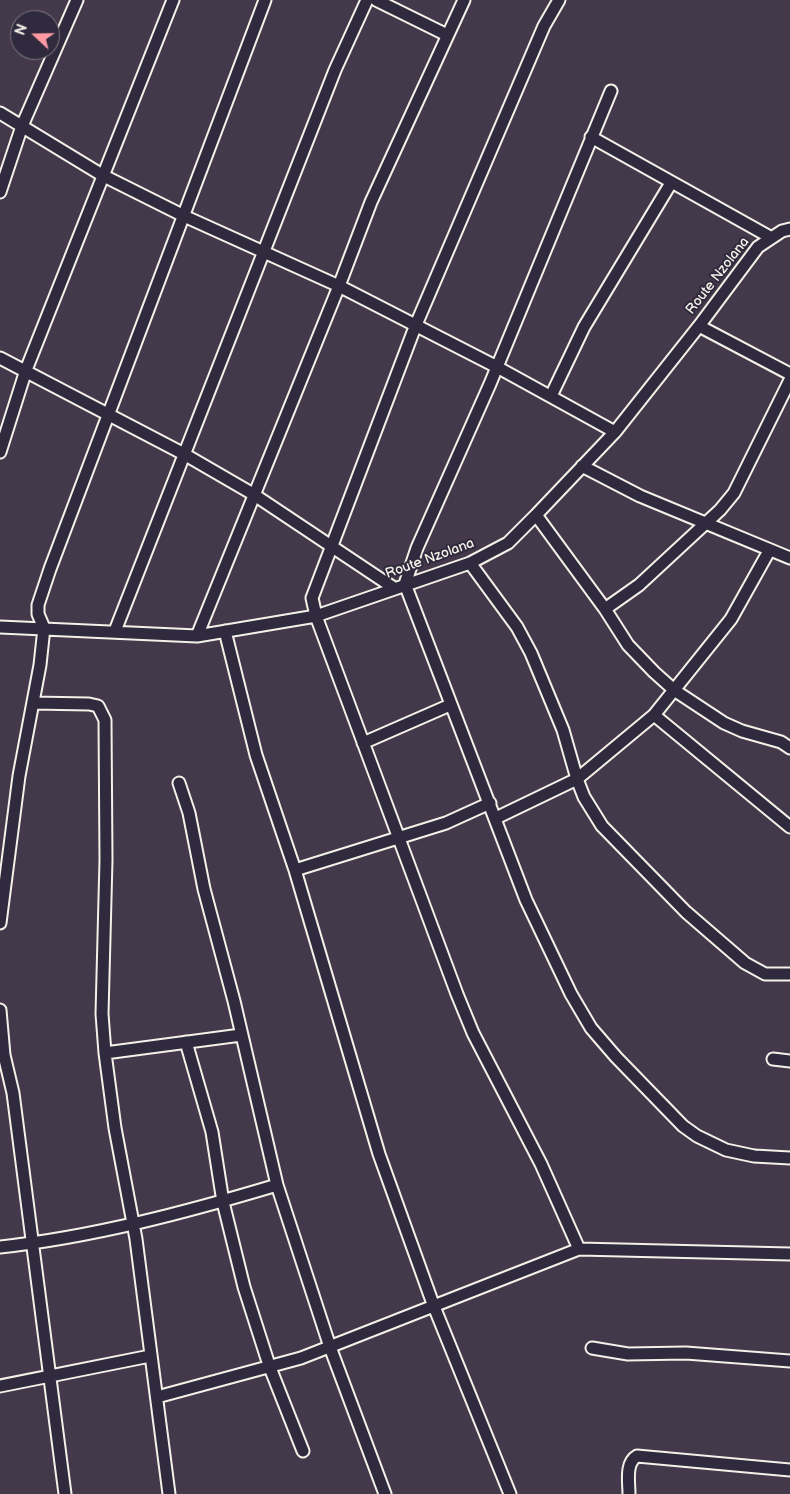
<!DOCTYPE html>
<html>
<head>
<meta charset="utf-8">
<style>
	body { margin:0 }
	#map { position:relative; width:790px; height:1494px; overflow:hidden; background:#44394a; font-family:"Balsamiq Sans",sans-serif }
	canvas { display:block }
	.north { position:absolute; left:10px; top:10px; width:50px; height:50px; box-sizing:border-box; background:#2f2a3d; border:1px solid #7e7a81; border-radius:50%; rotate:291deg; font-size:14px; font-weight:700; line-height:20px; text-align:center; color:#f4f1e8 }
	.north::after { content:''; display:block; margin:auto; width:18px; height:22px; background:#ff9aa2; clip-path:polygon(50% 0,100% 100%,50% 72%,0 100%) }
</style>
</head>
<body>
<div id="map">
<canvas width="790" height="1494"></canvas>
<div class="north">N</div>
</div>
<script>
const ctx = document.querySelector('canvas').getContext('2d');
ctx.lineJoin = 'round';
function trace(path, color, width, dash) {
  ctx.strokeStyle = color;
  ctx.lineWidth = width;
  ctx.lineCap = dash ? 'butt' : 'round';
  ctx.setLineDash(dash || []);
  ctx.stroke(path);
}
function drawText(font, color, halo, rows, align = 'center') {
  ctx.font = font + ' "Balsamiq Sans",sans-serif';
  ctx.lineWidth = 4;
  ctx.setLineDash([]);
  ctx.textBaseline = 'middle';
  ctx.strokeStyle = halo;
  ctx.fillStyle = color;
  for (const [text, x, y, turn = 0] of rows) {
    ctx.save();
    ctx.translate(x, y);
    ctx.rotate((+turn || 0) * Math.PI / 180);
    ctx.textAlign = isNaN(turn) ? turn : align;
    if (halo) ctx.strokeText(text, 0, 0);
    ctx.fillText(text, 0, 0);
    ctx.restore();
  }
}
const street = new Path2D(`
	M376 0 447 35
	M559 0 544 26 415 327 312 598 316 616 457 994 473 1033 541 1164 579 1249
	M611 91 490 384 417 548 405 584 526 900 571 994 591 1028 616 1057 683 1126 697 1136 726 1150 754 1156 790 1158
	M0 113 102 175 184 216 339 286 497 367 615 432
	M591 137 770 237
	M0 192 22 126 77 0
	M699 326 790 374
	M0 358 184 454 253 494 394 588
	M551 396 584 327 671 183
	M0 452 26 370 173 0
	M582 466 640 496 790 558
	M536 515 605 609 628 645 654 672 674 690 724 723 742 731 781 742 790 748
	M470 563 517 627 531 653 563 730 577 779 584 797 602 826 686 912 745 963 765 974H790
	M605 609 639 585 720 510 734 493 790 380
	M0 627 197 636 316 616 470 563 508 543 536 515 615 432 699 326 758 247 782 231 790 229
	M115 631 335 70 367 0
	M225 631 256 755 295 870 379 1154 433 1304 510 1494
	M197 636 339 286 371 202 464 0
	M33 703 89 704 98 706 105 720 106 860 102 1014 105 1053 115 1128 136 1239 169 1494
	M654 715 790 827
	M363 743 450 705
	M179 783 189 813 204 889 234 1001 277 1185 330 1347 385 1494
	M496 818 577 779 654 715 731 619 769 551
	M295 870 446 823 490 803
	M0 923 19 776 40 665 44 628 38 614V605L50 569 265 0
	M0 1010 4 1055 13 1093 65 1494
	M186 1042 212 1132 223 1202 244 1287 269 1365 303 1451
	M105 1053 241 1035
	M773 1059 790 1061
	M0 1247C93 1237 187 1212 277 1185
	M592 1348 628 1354 686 1353 790 1361
	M0 1386 150 1356
	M157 1397 301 1358 579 1249 790 1254
	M629 1494C629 1482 625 1463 637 1456L790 1470`);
trace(street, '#f4f1e8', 15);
trace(street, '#2f2a3d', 11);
drawText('14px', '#f4f1e8', '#2f2a3d', [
	["Route Nzolana",718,276,-52],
	["Route Nzolana",430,559,-20]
]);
</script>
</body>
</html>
